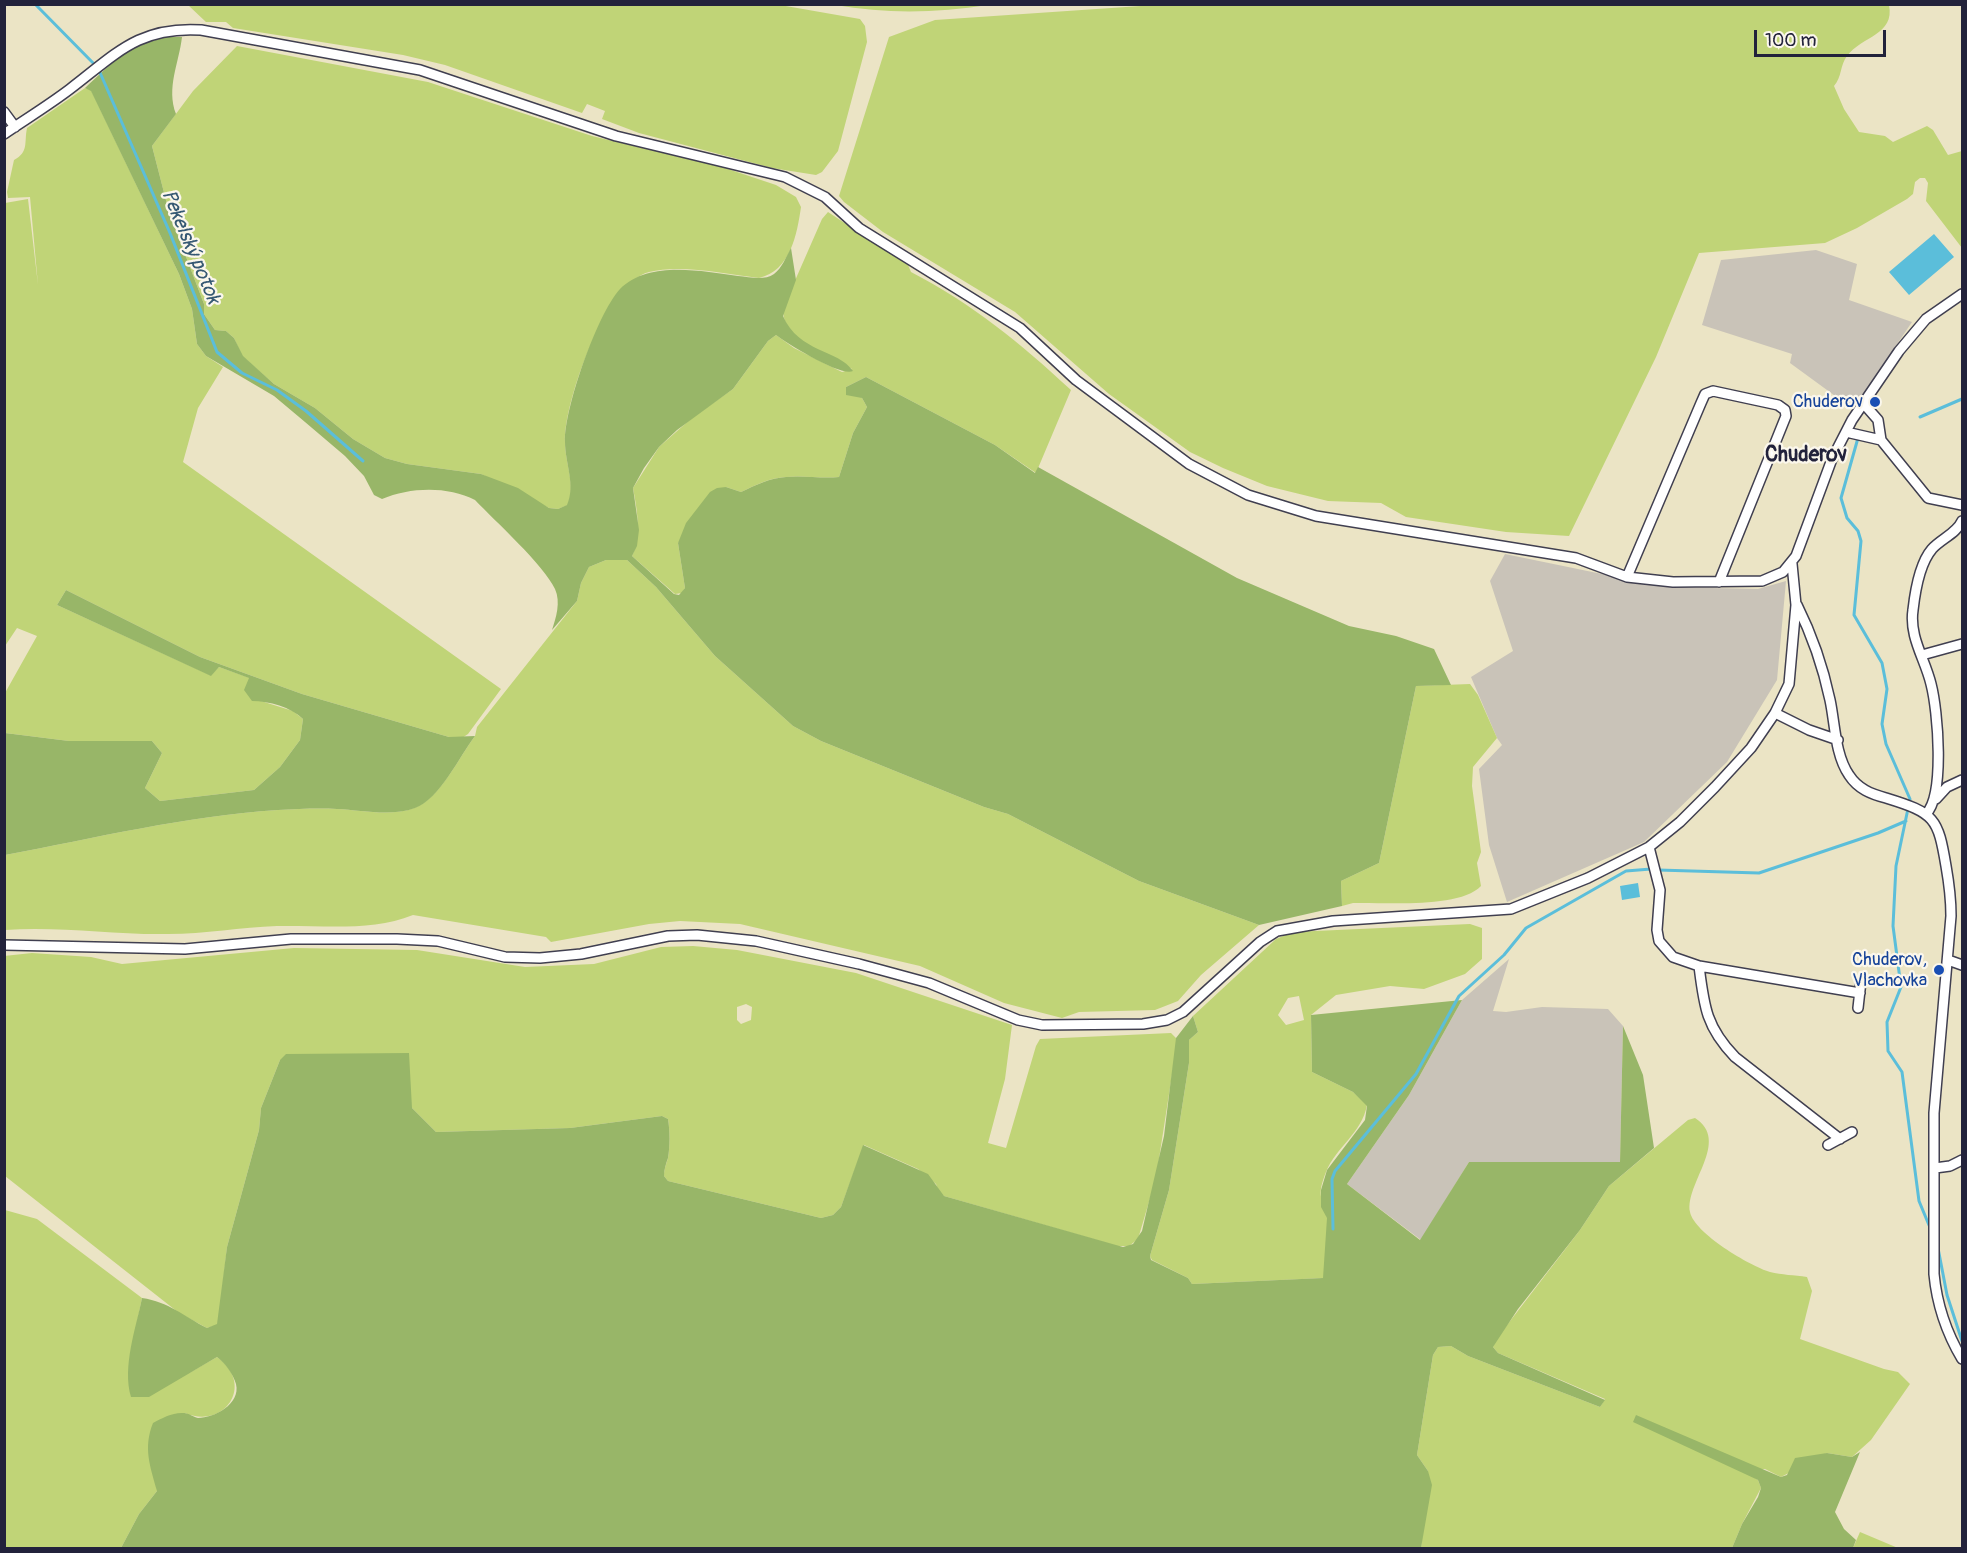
<!DOCTYPE html>
<html>
<head>
<meta charset="utf-8">
<style>
	body { margin:0 }
	#map { position:relative; width:1967px; height:1553px; overflow:hidden; background:#ebe4c5; font-family:Pangolin,sans-serif }
	canvas { display:block }
	.frame { position:absolute; inset:0; border:6px solid #22223b; pointer-events:none }
	.scale { position:absolute; left:1754px; top:30px; width:132px; height:27px; box-sizing:border-box; border:3px solid #22223b; border-top:0; padding-left:8px; font-size:18px; line-height:21px; white-space:nowrap; color:#22223b; -webkit-text-stroke:4px #fbf7ec; paint-order:stroke }
</style>
</head>
<body>
<div id="map">
<canvas width="1967" height="1553"></canvas>
<div class="frame"></div>
<div class="scale">100 m</div>
</div>
<script>
const ctx = document.querySelector('canvas').getContext('2d');
ctx.lineJoin = 'round';
function paint(path, color) {
  ctx.fillStyle = color;
  ctx.fill(path, 'evenodd');
}
function trace(path, color, width, dash) {
  ctx.strokeStyle = color;
  ctx.lineWidth = width;
  ctx.lineCap = dash ? 'butt' : 'round';
  ctx.setLineDash(dash || []);
  ctx.stroke(path);
}
function drawText(font, color, halo, rows, align = 'center') {
  ctx.font = font + ' Pangolin,sans-serif';
  ctx.lineWidth = 4.5;
  ctx.setLineDash([]);
  ctx.textBaseline = 'middle';
  ctx.strokeStyle = halo;
  ctx.fillStyle = color;
  for (const [text, x, y, turn = 0] of rows) {
    ctx.save();
    ctx.translate(x, y);
    ctx.rotate((+turn || 0) * Math.PI / 180);
    ctx.textAlign = isNaN(turn) ? turn : align;
    if (halo) ctx.strokeText(text, 0, 0);
    ctx.fillText(text, 0, 0);
    ctx.restore();
  }
}
paint(new Path2D(`
	M1816 250 1857 264 1849 300 1912 322 1853 409 1790 363 1792 354 1702 325 1721 260Z
	M1505 554 1665 587 1758 589 1786 581 1777 680 1727 762 1644 842 1507 902 1489 845 1479 769 1502 745 1497 738 1471 677 1513 651 1490 581Z
	M1509 959 1493 1011 1506 1012 1542 1007 1608 1009 1623 1026 1620 1162H1469L1421 1240 1347 1184 1409 1095 1462 1000Z`), '#c9c3b8');
paint(new Path2D(`
	M1170 4 1889 5C1895 35 1862 36 1847 56 1840 65 1842 77 1834 86L1844 109 1859 132 1885 136 1893 142 1927 126 1933 130 1948 155 1962 151V248L1926 201 1928 183 1925 178H1920L1915 182 1913 194 1907 199 1857 228 1825 243 1699 253 1656 357 1569 536 1506 532 1406 517 1381 503 1328 501 1267 486 1223 468 1190 452 1109 394 1015 312 883 232 844 202 839 196 889 37 935 20Z
	M188 5H780L860 19 865 26 867 42 838 151 822 172 816 175 772 168 639 133 602 119 605 111 587 104 582 113 445 65 403 55 233 28 226 22H206Z
	M835 5V4L988 5C937 13 886 14 835 5Z
	M237 46 428 82 592 136 725 168 776 185 796 197 801 207C797 235 790 271 759 278 727 274 680 264 649 272 606 283 564 401 565 442 565 463 576 485 568 505L558 509 549 508 481 474 407 464 385 458 353 439 315 408 274 384 242 356 234 338 226 331 215 330 204 314V304L169 212 152 146 193 91Z
	M85 88 91 90 179 274 192 309 197 344 206 356 223 367 198 408 183 462 501 689 468 734 462 738 449 737 302 694 200 657 66 590 57 605 210 675 219 667 250 678 261 701 293 711 303 719 300 740 280 767 254 790 160 801 145 788 162 753 152 741H69L5 733V693L37 636 17 628 5 646V203L28 199 38 285 30 197 8 198 7 192 14 160C29 152 24 143 27 128Z
	M828 212 908 265 911 272C974 305 1019 342 1071 390L1036 473 995 445 866 377 846 387 862 398 867 407 853 433 839 477C821 479 804 475 786 477 769 478 756 485 741 492L726 487 678 543 685 588 682 593 675 594 632 556C642 537 637 509 633 488L659 447 693 417 733 389 768 341 776 335 794 348 842 372 852 369C829 356 781 340 783 308L822 219Z
	M606 560H627L656 587 715 656 793 726 821 741 984 807 1008 814 1139 881 1259 925 1201 975 1178 1001 1155 1010 1079 1012 1062 1018 1004 1003 920 966 740 924 680 921 649 924 551 942 546 937 413 915C371 932 322 925 277 926 241 927 205 934 168 934 114 935 59 926 5 930V855C96 838 185 816 278 810 298 809 318 808 337 809 361 810 391 817 414 808 440 799 459 757 475 736L477 727 577 601 581 583 589 567Z
	M1470 684 1478 695 1497 738 1473 767 1472 786 1481 852 1477 863 1481 886C1459 909 1385 902 1353 903L1342 906 1341 881 1379 863 1416 686Z
	M1470 924 1482 928V959L1465 974 1424 989 1390 986 1336 995 1311 1015 1312 1072 1353 1092 1367 1105C1362 1133 1336 1147 1326 1172 1317 1195 1321 1196 1327 1217 1330 1231 1324 1262 1324 1278L1192 1284 1188 1278 1152 1260 1150 1256 1169 1190 1189 1063V1040L1198 1032 1193 1016 1276 939 1293 932ZM1299 996 1304 1020 1286 1025 1278 1015 1288 998Z
	M693 946 737 950 856 973 1012 1025 1005 1079 988 1143 1006 1148 1036 1046 1040 1039 1171 1033 1176 1038V1049L1156 1178 1138 1239 1129 1246H1117L944 1196 939 1193 936 1184 918 1169 864 1145 841 1207 833 1215 821 1218 668 1181 664 1176C664 1169 666 1165 668 1158 670 1146 670 1131 668 1119L662 1116 570 1128 436 1132 412 1108 280 1060 261 1108 259 1130 227 1247 219 1319 217 1325 207 1328 179 1313 5 1176 4 956 32 953 91 957 122 964 294 948 417 950 525 967 594 964 661 947ZM746 1004 752 1007 751 1020 741 1024 737 1020V1007Z
	M1695 1118C1731 1141 1685 1183 1690 1212 1694 1233 1750 1266 1770 1272 1782 1275 1794 1275 1807 1277L1812 1291 1800 1339 1884 1369 1898 1372 1910 1384 1871 1440 1852 1457 1827 1453 1781 1477 1765 1469 1744 1471 1758 1480 1761 1488 1742 1524 1732 1548H1421L1428 1471 1417 1455 1433 1355 1438 1347 1451 1346 1468 1356 1600 1407 1605 1399 1498 1353 1493 1347 1494 1342 1580 1230 1609 1186 1688 1120Z
	M5 1210 37 1219 142 1298 132 1347 189 1373 217 1357C256 1385 224 1430 185 1413L157 1491 139 1514 121 1548H5Z
	M1860 1532 1898 1548H1853Z`), '#c0d477');
paint(new Path2D(`
	M167 37H182C179 63 166 88 176 114L152 146 169 212 204 304V314L215 330 226 331 234 338 243 356 274 384 315 408 353 439 385 458 407 464 481 474 518 488 549 508 558 509 567 505C576 485 565 463 565 442 564 409 597 314 620 289 649 260 701 271 738 276 750 277 764 281 774 274 782 268 786 257 791 248L796 280 783 316C799 353 838 349 853 371 841 377 788 344 776 335L768 341 733 389 677 430 659 447 644 468 633 488 639 530 637 546 632 556 674 594 679 595 685 588 678 543 686 523 710 492 717 488 726 487 741 492C756 485 770 478 786 477 804 475 821 479 839 477L853 433 867 407 862 398 846 395V387L866 377 995 445 1035 473 1038 467 1237 578 1349 626 1396 636 1434 649 1451 685 1416 686 1379 863 1341 881 1342 906 1259 925 1139 881 1008 814 984 807 821 741 793 726 715 656 656 587 627 560H606L589 567 581 583 577 601 552 630C556 618 561 602 555 589 544 565 495 521 475 500 448 486 410 487 382 499L374 495 364 476 345 456 305 422 274 396 206 356 197 344 192 309 179 274 91 91 85 88C114 61 127 46 167 37Z
	M66 590 200 657 302 694 449 737 475 736C459 757 440 799 415 808 391 817 361 810 337 809 318 808 298 809 278 810 185 816 96 838 5 855V733L69 741H152L162 753 145 788 160 801 254 790 280 767 300 740 303 719C291 707 269 701 252 701L244 690 249 678 219 667 211 676 57 605Z
	M1462 1000 1409 1095 1347 1184 1420 1240 1469 1162H1620L1623 1026 1643 1075 1654 1148 1609 1186 1580 1230 1518 1309 1493 1347 1498 1353 1605 1400 1600 1407 1468 1356 1451 1346 1438 1347 1433 1355 1417 1455 1428 1471 1432 1485 1421 1548H121L139 1514 157 1491C150 1466 143 1448 153 1423 162 1418 173 1412 184 1413 189 1413 193 1417 198 1418 214 1418 241 1404 236 1384 233 1374 226 1364 217 1357L149 1397H131C122 1367 136 1328 142 1298 169 1302 183 1316 207 1328L217 1324 227 1247 259 1130 261 1108 280 1060 286 1054 409 1053 412 1108 436 1132 570 1128 662 1116 668 1119C670 1131 670 1146 668 1158 666 1164 664 1169 664 1176L668 1181 821 1218 833 1215 841 1207 863 1145 928 1174 944 1196 1123 1247 1133 1244 1142 1231 1164 1136 1176 1038 1193 1016 1198 1032 1189 1040V1063L1169 1190 1150 1256 1151 1260 1188 1278 1192 1284 1323 1278 1327 1218 1321 1207V1190L1327 1170 1365 1120 1367 1106 1353 1092 1312 1072 1311 1015Z
	M1636 1415 1781 1477 1787 1475 1795 1458 1827 1453 1852 1457 1860 1452 1835 1512 1844 1529 1856 1540 1853 1548H1732L1742 1524 1758 1497 1761 1488 1758 1480 1633 1422Z`), '#98b668');
paint(new Path2D(`
	M1934 234 1954 257 1909 295 1889 272Z
	M1638 883 1640 897 1622 900 1620 886Z`), '#5bbeda');
trace(new Path2D(`
	M35 4 98 68 170 233 217 352 242 373 277 390 306 411 363 461
	M1920 417 1962 399
	M1858 438 1841 498 1847 518 1858 531 1861 541 1854 615 1882 663 1887 689 1882 724 1886 744 1910 799 1896 866 1893 926 1901 987 1887 1022 1888 1051 1902 1072 1919 1201 1931 1230
	M1658 870 1759 873 1878 833 1906 821
	M1333 1229 1332 1179 1335 1171 1416 1074 1459 996 1504 955 1526 928 1626 871 1651 869
	M1938 1248 1947 1295 1962 1341`), '#5bbeda', 3);
const minor = new Path2D(`
	M4 112 15 127
	M4 134C26 119 49 105 70 89 116 54 139 26 201 30L420 70 616 136 785 177 825 197 859 228 1020 328 1076 380 1189 464 1248 495 1316 516 1576 558 1627 577 1673 582 1762 581 1783 572 1796 556 1832 459 1852 420 1899 351 1926 319 1962 294
	M1863 403 1878 420 1881 440
	M1846 432 1881 440 1928 498 1962 505
	M1627 577 1701 403 1705 394 1713 391 1778 405 1785 410 1786 416 1719 582
	M1797 605C1812 635 1823 667 1830 700 1835 723 1835 755 1849 775 1858 789 1871 794 1886 798 1935 813 1938 818 1946 866 1949 883 1951 899 1951 916L1934 1113V1274C1937 1306 1946 1332 1962 1359
	M1922 655 1962 644
	M1775 713 1809 730 1838 740
	M1936 799 1947 787 1962 780
	M1926 814C1945 795 1938 711 1931 684 1925 659 1909 637 1913 610 1915 592 1920 563 1932 549 1941 539 1957 533 1962 521
	M1649 847 1660 890 1657 930 1659 941 1673 957 1699 966 1860 993
	M4 945 185 949 291 939H397L438 941 505 957 540 958 581 954 668 936 697 935 756 941 859 964 929 983 1018 1020 1042 1025 1143 1024 1167 1020 1183 1012 1260 942 1277 931 1333 921 1511 909 1588 878 1649 847 1680 822 1715 787 1751 748 1775 713 1789 684 1796 605 1792 564
	M1948 960 1962 965
	M1699 966C1704 1006 1706 1027 1735 1057L1840 1139
	M1858 1008 1861 981
	M1828 1145 1852 1132
	M1935 1168 1950 1166 1962 1160`);
trace(minor, '#403f50', 12);
trace(minor, '#fff', 9);
for (const [x, y, r, color] of [
	[1875,402,6,"#1a4fb4"],
	[1939,970,6,"#1a4fb4"]
]) {
  const dot = new Path2D();
  dot.arc(x, y, r, 0, 2 * Math.PI);
  ctx.fillStyle = color;
  ctx.fill(dot);
  trace(dot, '#fbf7ec', 2);
}
drawText('18px', '#164399', '#fbf7ec', [
	["Chuderov",1863,402],
	["Chuderov,",1927,960],
	["Vlachovka",1927,981]
], 'right');
drawText('italic 20px', '#365973', '#fbf7ec', [
	["Pekelský potok",190,247,67]
]);
drawText('bold 21px', '#22223b', '#fbf7ec', [
	["Chuderov",1806,456]
]);
</script>
</body>
</html>
